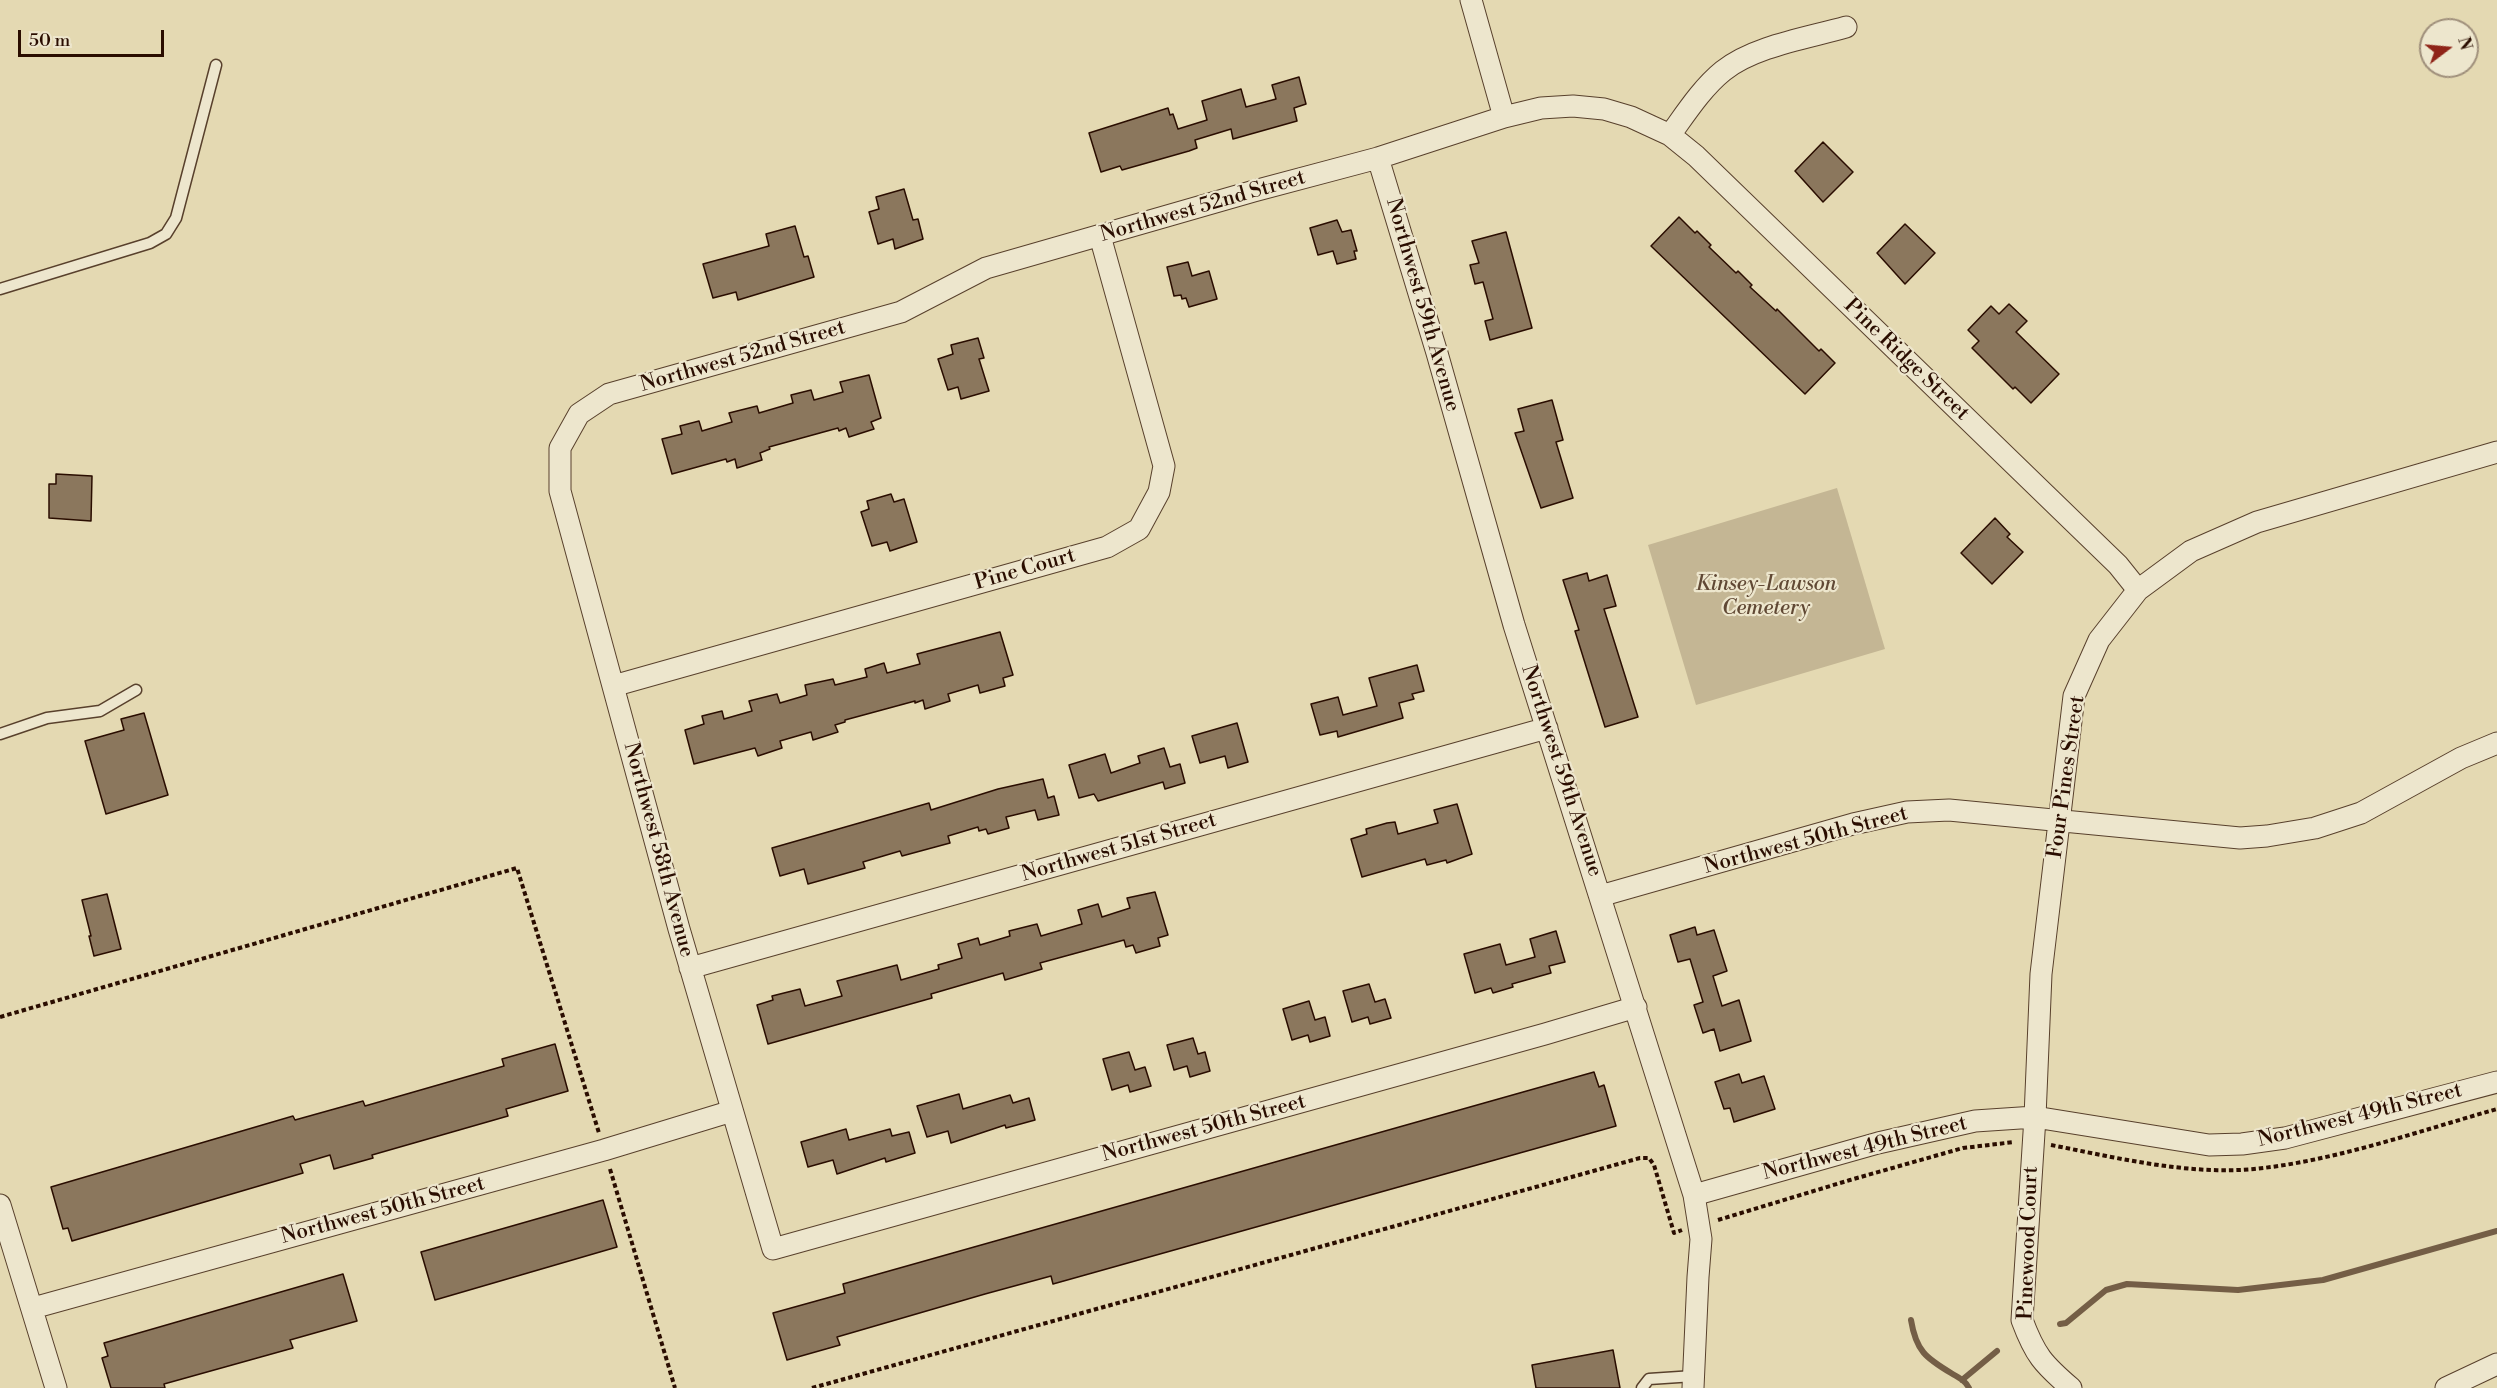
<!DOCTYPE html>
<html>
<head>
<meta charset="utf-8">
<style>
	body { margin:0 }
	#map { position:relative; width:2497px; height:1388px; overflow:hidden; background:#e4d9b2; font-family:"Libre Bodoni",serif }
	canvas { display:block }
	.north { position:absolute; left:2419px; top:18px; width:60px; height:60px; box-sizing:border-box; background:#ede6cd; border:2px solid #9f8f7b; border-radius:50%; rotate:74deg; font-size:16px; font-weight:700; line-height:24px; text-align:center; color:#2a0d00 }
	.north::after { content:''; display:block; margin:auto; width:21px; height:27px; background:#8f2418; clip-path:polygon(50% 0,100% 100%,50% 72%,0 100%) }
	.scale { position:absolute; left:18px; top:30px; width:146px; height:27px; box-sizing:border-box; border:3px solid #2a0d00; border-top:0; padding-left:8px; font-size:18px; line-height:21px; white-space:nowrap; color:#2a0d00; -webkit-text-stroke:4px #ede6cd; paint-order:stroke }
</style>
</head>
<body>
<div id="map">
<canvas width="2497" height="1388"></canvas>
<div class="north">N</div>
<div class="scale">50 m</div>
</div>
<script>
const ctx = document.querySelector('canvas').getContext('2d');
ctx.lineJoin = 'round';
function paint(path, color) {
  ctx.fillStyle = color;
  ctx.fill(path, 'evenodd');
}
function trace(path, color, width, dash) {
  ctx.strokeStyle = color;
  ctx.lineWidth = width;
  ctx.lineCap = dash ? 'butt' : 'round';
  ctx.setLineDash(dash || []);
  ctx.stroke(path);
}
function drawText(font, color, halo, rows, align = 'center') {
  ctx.font = font + ' "Libre Bodoni",serif';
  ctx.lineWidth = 4.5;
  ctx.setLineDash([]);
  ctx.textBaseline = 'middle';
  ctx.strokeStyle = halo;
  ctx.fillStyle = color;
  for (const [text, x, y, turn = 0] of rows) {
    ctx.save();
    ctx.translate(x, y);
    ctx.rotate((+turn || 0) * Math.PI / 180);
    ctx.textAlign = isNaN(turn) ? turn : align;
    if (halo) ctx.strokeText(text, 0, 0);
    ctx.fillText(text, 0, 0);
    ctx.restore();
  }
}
paint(new Path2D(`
	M1837 488 1885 649 1696 705 1648 545Z`), '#c4b694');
trace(new Path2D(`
	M1911 1320C1916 1351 1926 1358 1951 1373 1959 1378 1965 1380 1969 1388
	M2060 1324 2066 1323 2106 1290 2127 1284 2238 1290 2323 1280 2497 1231
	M1962 1380 1997 1351`), '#745e46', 6);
const building = new Path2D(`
	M1299 77 1306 104 1294 108 1297 121 1233 139 1231 129 1195 140 1197 148 1189 151 1122 170 1120 166 1101 172 1089 133 1168 108 1170 115 1173 114 1178 129 1207 120 1202 101 1241 89 1246 107 1276 99 1272 85Z
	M1823 142 1853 172 1823 202 1795 171Z
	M904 189 913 220 918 219 923 239 895 249 893 239 878 244 869 212 879 209 876 197Z
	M1679 217 1695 233 1697 231 1711 245 1709 247 1736 273 1738 271 1752 285 1750 287 1776 311 1777 309 1819 351 1821 349 1835 363 1805 394 1651 246Z
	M1337 220 1342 232 1351 230 1357 251H1354L1356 259 1337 264 1333 251 1318 255 1310 228Z
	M1905 224 1935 253 1905 284 1877 253Z
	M795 226 804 257 808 256 814 277 738 300 736 292 713 298 703 264 769 246 766 234Z
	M1506 232 1532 328 1490 340 1485 321 1493 319 1483 282 1475 284 1470 265 1479 263 1472 241Z
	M1188 262 1192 276 1209 271 1217 299 1189 307 1186 298 1182 299 1181 295 1174 296 1167 267Z
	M2009 304 2027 321 2016 332 2059 374 2031 403 2015 387 2013 389 1972 348 1979 341 1968 330 1991 306 1999 314Z
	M978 338 984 358 979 359 989 391 961 399 958 387 948 390 938 359 953 354 951 345Z
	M869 375 881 418 871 422 874 429 849 437 846 428 839 431 838 428 769 447 770 449 760 453 762 460 737 468 735 459 727 462 726 459 672 474 662 439 682 434 680 426 699 421 702 431 732 422 729 413 757 406 759 413 793 403 791 395 811 390 814 400 843 392 840 382Z
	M1552 400 1563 440 1556 442 1573 498 1541 508 1515 433 1524 431 1518 409Z
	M56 474 92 476 91 521 49 518V484H56Z
	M891 494 894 502 904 499 917 542 890 551 887 542 872 546 861 512 869 509 867 501Z
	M1995 518 2010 534 2007 537 2023 552 1992 584 1961 553Z
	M1587 573 1589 581 1607 575 1616 606 1604 609 1638 717 1605 727 1575 631 1579 630 1563 580Z
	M1000 632 1013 675 1003 678 1005 686 980 693 978 685 948 694 950 701 925 709 923 700 915 703V701L845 720V722L835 725 838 732 813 740 811 732 780 741 782 748 758 756 755 748 694 764 685 730 704 724 702 716 722 711 724 719 752 711 749 701 777 694 780 703 807 695 805 685 833 679 835 685 867 677 865 669 884 663 887 673 920 664 917 654Z
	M1417 665 1424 691 1412 694 1414 699 1399 703 1403 718 1338 737 1337 731 1320 735 1311 704 1338 697 1343 715 1377 706 1369 678Z
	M144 713 168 795 106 814 85 741 124 730 121 719Z
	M1237 723 1248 762 1228 768 1225 756 1200 763 1192 736Z
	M1164 748 1170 767 1180 764 1185 783 1165 789 1163 782 1098 801 1094 794 1079 798 1069 765 1105 754 1111 773 1140 763 1138 756Z
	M1043 779 1048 798 1054 796 1059 815 1038 820 1035 810 1006 817 1009 828 988 834 986 829 979 831 978 827 948 836 950 843 902 856 900 851 863 862 865 868 808 884 804 869 780 876 772 848 929 803 931 810 998 789Z
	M1457 804 1472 854 1447 863 1446 860 1427 865 1425 859 1362 877 1351 839 1367 834 1366 829 1387 823 1395 822 1398 834 1438 823 1434 810Z
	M1155 892 1168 935 1158 938 1160 946 1136 953 1133 945 1126 947 1124 940 1040 963 1042 969 1005 980 1003 973 931 994 932 998 768 1044 757 1005 773 1000 772 996 800 989 805 1006 842 996 837 981 897 965 901 980 939 969 938 965 962 958 958 944 978 938 980 945 1010 936 1009 931 1037 924 1041 936 1082 924 1078 910 1098 904 1102 917 1130 908 1127 898Z
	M107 894 121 949 94 956 89 936H91L82 900Z
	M1695 927 1697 935 1714 930 1727 971 1713 976 1722 1006 1739 1000 1751 1041 1720 1051 1714 1029 1703 1033 1694 1005 1703 1002 1690 959 1678 962 1670 935Z
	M1556 931 1565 962 1549 966 1551 973 1512 984 1513 987 1493 993 1491 988 1475 993 1464 954 1500 944 1506 965 1535 957 1530 939Z
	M1369 984 1375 1002 1385 999 1391 1018 1370 1024 1368 1017 1352 1022 1343 991Z
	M1309 1001 1315 1020 1325 1017 1330 1036 1310 1042 1308 1035 1292 1040 1283 1009Z
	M1193 1038 1198 1054 1205 1052 1210 1071 1190 1077 1187 1066 1174 1070 1167 1045Z
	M555 1044 568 1091 506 1109 508 1116 372 1155 373 1158 334 1169 330 1155 300 1164 303 1173 72 1241 68 1228 63 1229 51 1187 293 1116 295 1120 363 1101 365 1106 504 1066 502 1059Z
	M1129 1052 1135 1070 1145 1067 1151 1086 1130 1092 1128 1085 1112 1090 1103 1059Z
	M1594 1072 1599 1087 1604 1085 1616 1126 1053 1284 1051 1276 985 1294 837 1337 840 1345 787 1360 773 1313 845 1293 843 1284Z
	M1739 1074 1742 1083 1764 1076 1775 1109 1734 1122 1730 1108 1724 1109 1715 1082Z
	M959 1094 963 1109 1010 1095 1013 1103 1029 1098 1035 1120 1006 1128 1005 1125 951 1143 948 1131 927 1137 917 1106Z
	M846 1129 849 1140 890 1129 892 1136 909 1132 915 1153 886 1162 885 1158 837 1174 833 1160 808 1167 801 1142Z
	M603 1200 617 1247 435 1300 421 1252Z
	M343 1274 357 1321 290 1340 293 1348 164 1384 165 1388H111L102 1358 108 1356 104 1343Z
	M1613 1350 1620 1388H1536L1532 1365Z`);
paint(building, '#8b775d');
trace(building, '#2a0d00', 1.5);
const service = new Path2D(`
	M0 289 150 243 166 234 176 218 216 65
	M0 734 47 718 100 711 136 690
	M1642 1388 1649 1379 1694 1376`);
const minor = new Path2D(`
	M1471 0 1504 117
	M1670 135C1686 113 1702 88 1723 71 1754 46 1808 38 1846 27
	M1378 158 1437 353 1514 625 1694 1195 1701 1239 1698 1277 1693 1388
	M613 686 1107 547 1139 529 1159 492 1164 466 1100 236
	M1600 896 1853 824 1907 812 1949 810 2240 838 2267 836 2315 828 2361 813 2461 758 2497 743
	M690 968 1547 728
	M1636 1007 1545 1034 773 1249 679 929 560 491V448L579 414 609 394 901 312 986 268 1254 191 1378 158 1504 117 1541 108 1573 106 1604 109 1631 117 1670 135 1696 156 2118 565 2138 590
	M1694 1195 1878 1143 1975 1121 2035 1117 2209 1145 2242 1144 2285 1138 2497 1082
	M0 1205 56 1388
	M33 1308 604 1150 732 1111
	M2071 1388C2043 1364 2035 1355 2022 1320L2035 1117 2041 974 2074 696 2099 640 2138 590 2191 551 2257 522 2497 452
	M2446 1388 2497 1364`);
trace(service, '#58402c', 13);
trace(minor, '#58402c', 23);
trace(new Path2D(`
	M0 1017 517 868 599 1133
	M2051 1145C2118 1158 2186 1175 2254 1169 2335 1161 2419 1131 2497 1109
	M610 1169 675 1388
	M1718 1220 1850 1180 1963 1148 2014 1142
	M812 1388 1640 1158H1649L1654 1165 1674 1233 1682 1230`), '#2a0d00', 4, [4.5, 3]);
trace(service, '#ede6cd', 10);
trace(minor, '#ede6cd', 21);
drawText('21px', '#2a0d00', '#ede6cd', [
	["Northwest 52nd Street",1203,207,-16],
	["Northwest 59th Avenue",1422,305,74],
	["Northwest 52nd Street",743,357,-16],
	["Pine Ridge Street",1906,360,44],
	["Pine Court",1025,570,-16],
	["Northwest 59th Avenue",1561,771,72],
	["Four Pines Street",2067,777,-82],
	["Northwest 50th Street",1806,841,-15],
	["Northwest 51st Street",1119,848,-16],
	["Northwest 58th Avenue",658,850,75],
	["Northwest 49th Street",2360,1116,-14],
	["Northwest 50th Street",1204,1129,-15],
	["Northwest 49th Street",1865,1149,-14],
	["Northwest 50th Street",383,1211,-15],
	["Pinewood Court",2029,1243,-88]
]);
drawText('italic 21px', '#604834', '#ede6cd', [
	["Kinsey-Lawson",1766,585],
	["Cemetery",1766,609]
]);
</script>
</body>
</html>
